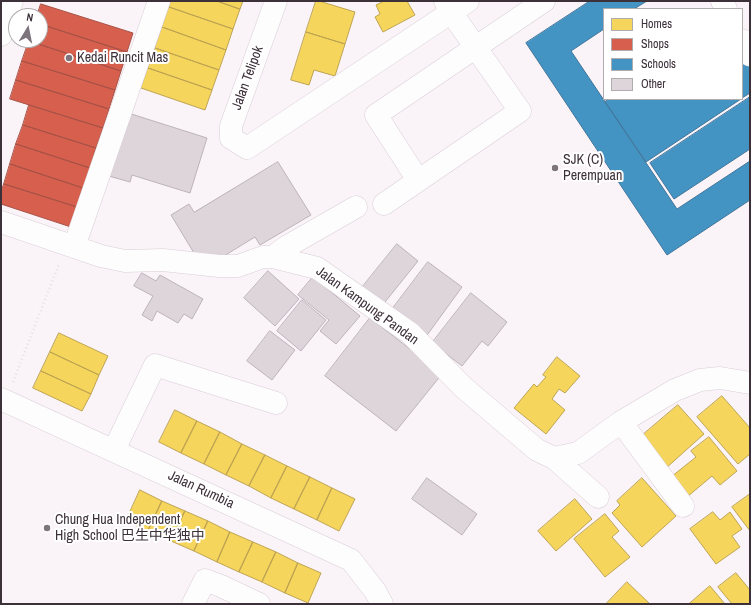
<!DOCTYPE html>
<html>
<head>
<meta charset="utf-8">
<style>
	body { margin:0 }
	#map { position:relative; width:751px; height:605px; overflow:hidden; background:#faf3f8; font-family:"Archivo Narrow",sans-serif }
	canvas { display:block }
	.frame { position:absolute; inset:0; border:2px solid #3c3039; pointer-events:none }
	.legend { position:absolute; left:603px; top:8px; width:140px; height:92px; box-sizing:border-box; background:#fff; border:1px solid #b1acb0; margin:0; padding:5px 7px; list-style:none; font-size:12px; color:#3c3039 }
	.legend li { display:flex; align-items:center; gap:8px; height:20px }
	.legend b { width:20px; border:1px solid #b1acb0 }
	.north { position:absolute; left:8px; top:8px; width:40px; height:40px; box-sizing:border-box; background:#fff; border:1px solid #b1acb0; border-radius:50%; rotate:10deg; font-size:11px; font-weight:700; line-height:16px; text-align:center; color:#3c3039 }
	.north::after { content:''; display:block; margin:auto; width:14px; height:18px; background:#7e747c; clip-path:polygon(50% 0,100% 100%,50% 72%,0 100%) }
</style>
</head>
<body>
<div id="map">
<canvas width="751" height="605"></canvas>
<div class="frame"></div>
<ul class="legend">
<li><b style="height:11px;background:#f6d55c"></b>Homes</li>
<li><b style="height:11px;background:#d6604d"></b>Shops</li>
<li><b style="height:11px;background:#4393c3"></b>Schools</li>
<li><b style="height:11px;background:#ded5db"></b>Other</li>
</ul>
<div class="north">N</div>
</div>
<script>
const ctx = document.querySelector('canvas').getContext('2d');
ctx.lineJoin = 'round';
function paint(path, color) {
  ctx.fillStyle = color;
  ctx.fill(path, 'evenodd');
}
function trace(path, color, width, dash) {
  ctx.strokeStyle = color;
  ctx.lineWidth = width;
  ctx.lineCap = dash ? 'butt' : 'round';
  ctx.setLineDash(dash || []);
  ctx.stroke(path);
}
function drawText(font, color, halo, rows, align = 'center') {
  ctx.font = font + ' "Archivo Narrow","Noto Sans SC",sans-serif';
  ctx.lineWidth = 4;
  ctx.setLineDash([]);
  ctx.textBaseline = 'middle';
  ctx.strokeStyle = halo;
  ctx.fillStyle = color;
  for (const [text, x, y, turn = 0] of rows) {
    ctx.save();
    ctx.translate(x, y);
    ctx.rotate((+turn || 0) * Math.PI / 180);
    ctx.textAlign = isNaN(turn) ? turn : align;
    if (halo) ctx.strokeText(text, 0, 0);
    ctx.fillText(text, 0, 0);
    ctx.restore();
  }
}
const homes = new Path2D(`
	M171 1H217L240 9 233 29 169 7Z
	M217 1H243L240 9Z
	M316 1H319L355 12 345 44 306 32Z
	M382 1H407L415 15 383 32 375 17 380 14 376 5 382 2Z
	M169 7 233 29 226 50 162 27Z
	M162 27 226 50 219 70 155 48Z
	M306 32 345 44 335 76 314 70 309 85 291 80Z
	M155 48 219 70 212 90 148 68Z
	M148 68 212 90 205 110 141 88Z
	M59 333 108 356 99 375 50 352Z
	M50 352 99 375 91 394 41 371Z
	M557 357 580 376 565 393 559 389 552 399 565 410 546 434 514 408 534 384 537 387 546 377 543 375Z
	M41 371 91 394 82 411 33 388Z
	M722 396 750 428V454L738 464 697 417Z
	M678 405 704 434 665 469 638 439Z
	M175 410 197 421 181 453 159 442Z
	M197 421 220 432 204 464 181 453Z
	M220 432 242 444 226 475 204 464Z
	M709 437 737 471 720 485 712 476 687 497 671 477 696 457 691 451Z
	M242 444 265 455 249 486 226 475Z
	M265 455 287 466 271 498 249 486Z
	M287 466 310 477 294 509 271 498Z
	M310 477 332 488 317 520 294 509Z
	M642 478 676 516 642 547 612 513 620 505 617 501Z
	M332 488 355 499 339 531 317 520Z
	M140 490 162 501 148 531 126 521Z
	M750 494V531L732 507Z
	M575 499 592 519 556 551 538 531Z
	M162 501 185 511 171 541 148 531Z
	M185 511 208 521 194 551 171 541Z
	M713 512 720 520 730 512 742 529 732 536 740 547 716 564 690 529Z
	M605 514 619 531 612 537 630 557 605 577 574 539Z
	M208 521 230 532 217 562 194 551Z
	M230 532 253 542 239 572 217 562Z
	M253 542 276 552 262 582 239 572Z
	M276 552 298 563 285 593 262 582Z
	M298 563 321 573 308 603 285 593Z
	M736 573 750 590V604H732L718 587Z
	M627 582 650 604H606Z
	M710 586 725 604H689Z`);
paint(homes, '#f6d55c');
trace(homes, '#bea452', 1);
const shops = new Path2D(`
	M41 4 133 33 127 52 40 24V16H37Z
	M40 24 127 52 121 71 29 41V40H40Z
	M29 41 121 71 115 90 22 61Z
	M22 61 115 90 109 109 16 80Z
	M16 80 109 109 103 128 10 99Z
	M29 105 103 128 96 148 23 125Z
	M23 125 96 148 90 168 16 144Z
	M16 144 90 168 83 188 10 164Z
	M10 164 83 188 77 207 4 184Z
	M4 184 77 207 71 227 1 204V192Z`);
paint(shops, '#d6604d');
trace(shops, '#a85247', 1);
const schools = new Path2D(`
	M590 1H647L634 9H604V29L571 51 677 209 750 161V200L667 255 526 43Z
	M742 53 750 65V93L742 98Z
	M750 97V149L674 199 650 163Z
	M609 99H741L646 162 605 102Z`);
paint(schools, '#4393c3');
trace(schools, '#41759a', 1);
const building = new Path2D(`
	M125 112 207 138 190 193 132 175 130 182 105 175Z
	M278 162 311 215 260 245 255 237 219 259 197 258 171 215 189 204 194 212Z
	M397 244 418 261 381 307 360 290Z
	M428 262 462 287 425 338 390 312Z
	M268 271 299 299 275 326 244 298Z
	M142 273 156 281 160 275 203 299 192 319 184 314 178 323 157 311 152 321 142 315 153 296 134 286Z
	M313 277 360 316 336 344 320 331 329 320 298 295Z
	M471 293 507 322 488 346 482 341 462 366 432 343Z
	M302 300 326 320 301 351 277 331Z
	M370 318 442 374 396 431 325 376Z
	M270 331 295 350 272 380 247 361Z
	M427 478 477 514 462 535 412 499Z`);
paint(building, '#ded5db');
trace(building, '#bcb3b9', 1);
const minor = new Path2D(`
	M276 1 231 126V138L247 148 468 1
	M722 1 726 9
	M742 40 750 55
	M418 180 376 115 544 1
	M384 204 520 111 451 12 445 1
	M1 222 101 256 125 261 163 260 219 266H238L263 257H273L317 268 410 333 463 387 537 450 554 458 578 453 621 422 675 390 700 380 720 378 750 383
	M74 247 159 1
	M273 257 286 247 356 207
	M1 399 351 560 375 591 382 604
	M621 422 683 506
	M114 450 155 365 276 403
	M554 458 598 497
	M193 604 205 580 221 586 259 604`);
const major = new Path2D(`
	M1 35 12 1`);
trace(minor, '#d8ced5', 23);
trace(major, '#d8ced5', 23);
trace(new Path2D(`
	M13 382 59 264`), '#e3e1e3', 2.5, [1, 3]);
trace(minor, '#fefdfe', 22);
trace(major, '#fefdfe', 22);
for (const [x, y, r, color] of [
	[69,58,4,"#7e747c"],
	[555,168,4,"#7e747c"],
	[47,528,4,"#7e747c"]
]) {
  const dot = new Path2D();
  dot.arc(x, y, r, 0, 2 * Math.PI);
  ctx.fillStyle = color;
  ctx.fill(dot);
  trace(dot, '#fff', 1.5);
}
drawText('14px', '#3c3039', '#fff', [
	["Kedai Runcit Mas",77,58],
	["SJK (C)",563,160],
	["Perempuan",563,176],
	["Chung Hua Independent",55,520],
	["High School 巴生中华独中",55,536]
], 'left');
drawText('14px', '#3c3039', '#fff', [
	["Jalan Telipok",248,78,-70],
	["Jalan Kampung Pandan",367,306,36],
	["Jalan Rumbia",201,490,25]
]);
</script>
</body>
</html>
